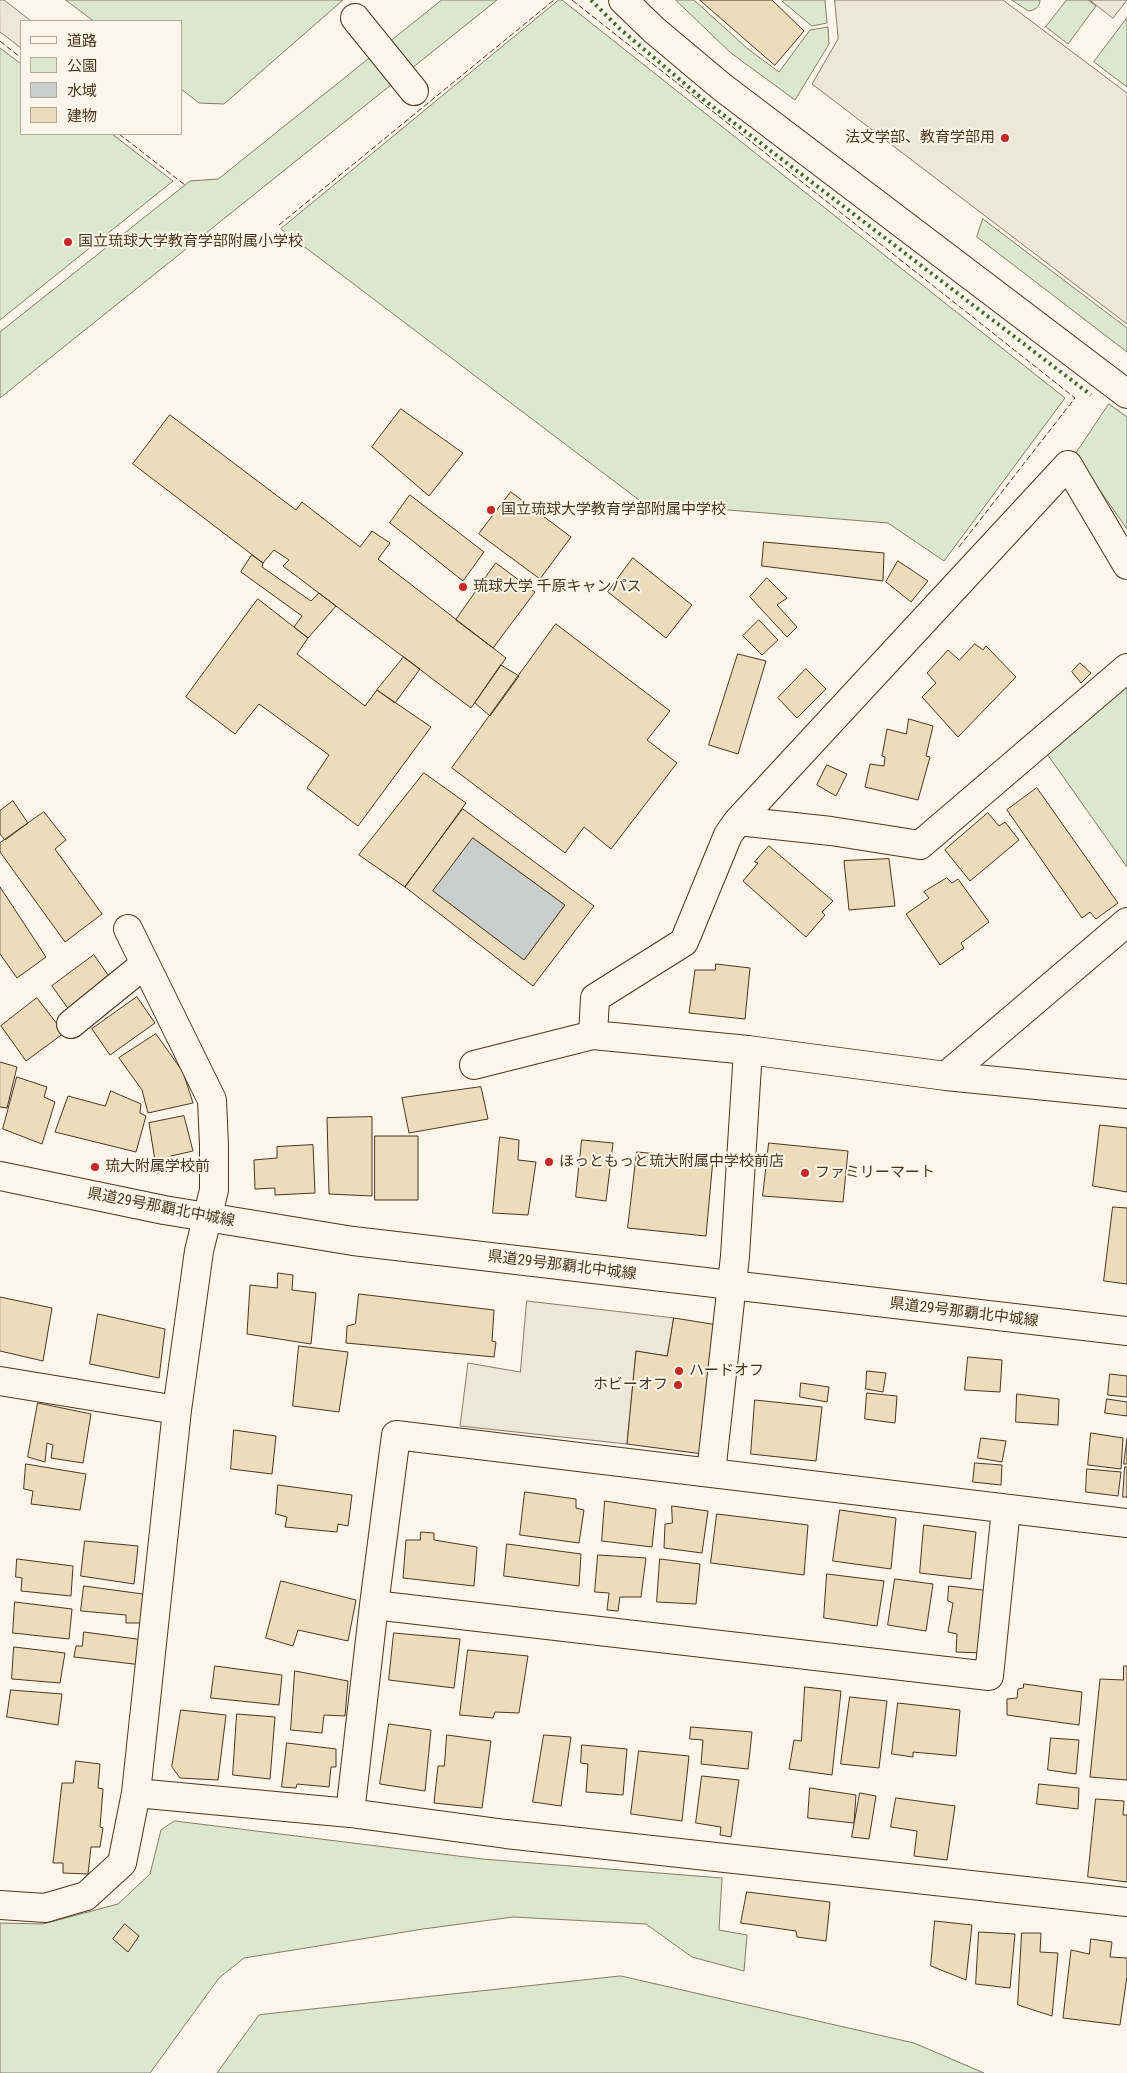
<!DOCTYPE html>
<html>
<head>
<meta charset="utf-8">
<style>
	body { margin:0 }
	#map { position:relative; width:1127px; height:2073px; overflow:hidden; background:#fbf6e9; font-family:"Roboto Condensed","Noto Sans JP",sans-serif }
	canvas { display:block }
	.legend { position:absolute; left:20px; top:20px; width:162px; height:115px; box-sizing:border-box; background:#fbf6e9; border:1px solid #b4a999; margin:0; padding:6px 9px; list-style:none; font-size:15px; color:#4a3520 }
	.legend li { display:flex; align-items:center; gap:10px; height:25px }
	.legend b { width:25px; border:1px solid #b4a999 }
</style>
</head>
<body>
<div id="map">
<canvas width="1127" height="2073"></canvas>
<ul class="legend">
<li><b style="height:6px;background:#fbf6e9"></b>道路</li>
<li><b style="height:14px;background:#dce7d0"></b>公園</li>
<li><b style="height:14px;background:#c9cecd"></b>水域</li>
<li><b style="height:14px;background:#ecdcbc"></b>建物</li>
</ul>
</div>
<script>
const ctx = document.querySelector('canvas').getContext('2d');
ctx.lineJoin = 'round';
function paint(path, color) {
  ctx.fillStyle = color;
  ctx.fill(path, 'evenodd');
}
function trace(path, color, width, dash) {
  ctx.strokeStyle = color;
  ctx.lineWidth = width;
  ctx.lineCap = dash ? 'butt' : 'round';
  ctx.setLineDash(dash || []);
  ctx.stroke(path);
}
function drawText(font, color, halo, rows, align = 'center') {
  ctx.font = font + ' "Roboto Condensed","Noto Sans JP",sans-serif';
  ctx.lineWidth = 4;
  ctx.setLineDash([]);
  ctx.textBaseline = 'middle';
  ctx.strokeStyle = halo;
  ctx.fillStyle = color;
  for (const [text, x, y, turn = 0] of rows) {
    ctx.save();
    ctx.translate(x, y);
    ctx.rotate((+turn || 0) * Math.PI / 180);
    ctx.textAlign = isNaN(turn) ? turn : align;
    if (halo) ctx.strokeText(text, 0, 0);
    ctx.fillText(text, 0, 0);
    ctx.restore();
  }
}
const green = new Path2D(`
	M66 0H343L224 104 199 103 181 89V21H94Z
	M442 0H497L0 398V332L190 181 218 179Z
	M559 0H562L1065 398 944 561 888 523 643 503 281 229Z
	M676 0H694L748 49 779 72 810 30 828 27 829 44 795 100 731 53Z
	M784 0H825L827 23 812 26 783 2Z
	M1012 0H1040C1040 7 1035 10 1029 11Z
	M1067 0H1088L1096 6 1068 44 1046 27Z
	M1127 18V87L1094 62Z
	M0 48 21 64V134H112L173 181 0 320Z
	M983 219 1127 328V352L977 237Z
	M1109 404 1127 417V529L1075 455Z
	M1127 667V867L1040 744Z
	M175 1821 482 1859 722 1878 719 1930 747 1935 744 1971 692 1957 646 1924 513 1917 423 1929 244 1958 219 1978 150 2073H0V1923L43 1924 118 1904 150 1874 161 1830Z
	M621 1976 914 2043 984 2073H217L259 2015Z`);
paint(green, '#dce7d0');
trace(green, '#887966', 1);
const parking = new Path2D(`
	M0 0H4L31 21H21V48L0 32Z
	M835 0H1003L1127 93V324L812 84 838 39Z
	M1090 0H1127L1113 18Z
	M527 1301 674 1318 667 1356 636 1351 627 1444 460 1426 468 1363 520 1372Z`);
paint(parking, '#ede7d9');
trace(parking, '#887966', 1);
const water = new Path2D(`
	M473 838 565 905 524 960 433 891Z`);
paint(water, '#c9cecd');
trace(water, '#887966', 1);
const building = new Path2D(`
	M700 0H772L804 31 775 65Z
	M401 409 463 453 429 496 372 447Z
	M170 415 296 510 302 502 360 547 372 531 390 543 378 559 506 658 471 708 283 566 289 560 274 550 263 563 133 464Z
	M511 492 571 537 540 579 479 534Z
	M410 495 484 552 463 581 390 523Z
	M764 542 884 553 883 581 762 566Z
	M252 555 263 563 262 567 311 601 319 593 336 606 308 638 294 627 302 616 241 572Z
	M633 558 692 605 666 638 608 592Z
	M898 561 928 581 911 602 886 582Z
	M496 563 535 592 493 648 456 620Z
	M767 578 787 598 777 605 797 627 787 637 750 597Z
	M258 599 308 638 297 654 365 706 377 690 431 727 358 826 307 788 329 755 259 704 235 734 186 697Z
	M759 620 778 640 762 655 743 636Z
	M556 624 670 711 647 740 677 763 611 849 584 827 565 853 452 768Z
	M975 644 983 650 986 646 1016 677 958 737 922 697 936 683 927 673 948 650 959 660Z
	M738 654 766 661 738 754 709 745Z
	M404 657 420 669 395 703 377 690Z
	M1080 663 1091 673 1081 683 1072 672Z
	M501 665 519 676 490 716 475 703Z
	M806 669 826 689 797 718 778 698Z
	M909 719 933 726 926 756 930 757 918 800 865 787 870 764 884 766 885 757 882 756 887 729 906 734Z
	M827 765 847 774 836 796 817 785Z
	M424 773 466 803 405 887 359 855Z
	M1037 788 1118 903 1096 919 1090 912 1082 918 1007 810Z
	M13 801 28 823 5 840 0 834V811Z
	M463 809 594 906 533 986 405 887ZM473 838 565 905 524 960 433 891Z
	M44 812 66 840 55 849 102 914 65 942 0 852V843Z
	M988 813 999 826 1005 822 1019 840 970 881 945 850Z
	M769 846 833 901 822 912 825 915 806 937 743 881 758 863 755 862Z
	M889 859 895 906 849 910 844 861Z
	M947 878 952 883 958 879 989 922 961 943 964 948 940 965 906 914 929 898 924 892Z
	M0 887 46 957 17 978 0 954Z
	M94 955 113 982 72 1014 52 986Z
	M716 964 750 968 745 1019 689 1013 695 970H715Z
	M137 997 155 1023 110 1055 92 1029Z
	M37 998 64 1033 26 1061 1 1026Z
	M156 1034 183 1072 193 1103 148 1113 142 1090 119 1058Z
	M0 1062 17 1067 7 1108 0 1107Z
	M17 1077 47 1087 44 1097 55 1102 42 1144 3 1129Z
	M481 1087 488 1119 409 1133 402 1098Z
	M111 1091 141 1104 140 1113 146 1116 136 1152 55 1132 68 1096 105 1106Z
	M184 1116 193 1151 171 1156 175 1170 157 1173 149 1123Z
	M372 1117V1196L329 1194 327 1118Z
	M1100 1125 1127 1128V1192L1093 1186Z
	M375 1136H418V1200H375Z
	M500 1137 519 1140 518 1160 536 1162 528 1215 493 1213Z
	M582 1140 613 1143 606 1201 576 1197Z
	M769 1143 848 1151 843 1202 763 1196Z
	M313 1145 315 1193 275 1195V1188L255 1189 254 1160 277 1158V1147Z
	M637 1152 713 1159 706 1236 628 1228Z
	M1113 1207 1127 1208V1284L1104 1281Z
	M278 1273 293 1275 292 1290 316 1293 311 1344 247 1334 250 1285 277 1288Z
	M359 1294 494 1310 492 1341 496 1342 494 1357 346 1343 347 1326 355 1324Z
	M0 1297 52 1308 43 1361 0 1351Z
	M98 1314 165 1329 159 1378 90 1364Z
	M674 1318 718 1325 703 1454 627 1444 636 1351 667 1356Z
	M299 1346 348 1352 339 1412 293 1406Z
	M968 1357 1002 1360 1000 1392 965 1390Z
	M867 1371 886 1373 883 1392 866 1389Z
	M1110 1374 1127 1376V1397L1108 1395Z
	M801 1383 829 1387 827 1402 800 1397Z
	M867 1393 897 1396 895 1423 865 1419Z
	M1017 1394 1059 1399 1058 1425 1016 1422Z
	M1107 1399 1127 1402V1416L1105 1413Z
	M755 1400 822 1407 816 1461 751 1454Z
	M38 1403 91 1414 83 1463 51 1458 53 1445 47 1443 45 1462 28 1457Z
	M234 1430 276 1436 272 1474 231 1469Z
	M1091 1433 1123 1438 1121 1469 1088 1465Z
	M981 1438 1006 1441 1002 1462 978 1458Z
	M1127 1439V1464H1124Z
	M975 1463 1002 1465 1001 1485 973 1482Z
	M26 1464 86 1474 80 1510 31 1504 33 1491 24 1489Z
	M1125 1467H1127V1497H1123Z
	M1087 1469 1121 1472 1118 1496 1086 1492Z
	M278 1485 352 1495 348 1526 338 1524 337 1532 285 1527 287 1517 276 1514Z
	M525 1492 576 1499V1508L584 1510 579 1543 520 1535Z
	M605 1501 656 1509 652 1547 602 1541Z
	M672 1506 708 1511 702 1553 664 1548 665 1524 672 1523Z
	M840 1510 896 1518 891 1569 833 1561Z
	M717 1514 808 1525 804 1575 711 1563Z
	M924 1525 976 1532 971 1579 920 1573Z
	M421 1532 434 1533V1540L477 1547 474 1586 403 1578 406 1540H420Z
	M85 1541 138 1546 134 1584 81 1576Z
	M507 1544 581 1554 579 1586 504 1576Z
	M598 1555 646 1558 641 1597H620L618 1611 607 1610 609 1593 595 1592Z
	M17 1559 73 1566 71 1596 21 1591 22 1578 16 1577Z
	M660 1559 700 1564 696 1604 657 1602Z
	M827 1574 884 1581 877 1626 824 1618Z
	M895 1579 933 1584 926 1631 888 1625Z
	M281 1581 356 1600 348 1641 298 1630 293 1646 266 1638Z
	M84 1586 150 1595 146 1623H126V1615L81 1611Z
	M949 1586 991 1591 984 1653 956 1652 957 1634 948 1632 953 1603 948 1601Z
	M15 1602 72 1609 69 1639 13 1633Z
	M84 1632 144 1640 142 1665 74 1657 76 1646H82Z
	M394 1633 460 1639 454 1688 389 1680Z
	M14 1647 65 1653 60 1683 12 1679Z
	M468 1650 528 1656 519 1713 495 1712 493 1718 460 1715Z
	M215 1666 282 1675 279 1705 211 1698Z
	M1124 1666H1127V1780L1090 1777 1100 1679 1123 1680Z
	M295 1671 348 1681 345 1716 324 1715 322 1733 291 1730Z
	M1024 1684 1082 1692 1079 1725 1007 1715V1699L1017 1698 1018 1689 1023 1688Z
	M805 1687 841 1691 832 1775 789 1769 794 1740 801 1741Z
	M11 1690 62 1694 58 1725 7 1717Z
	M850 1697 887 1701 879 1768 841 1764Z
	M898 1703 960 1710 956 1756 913 1752V1757L892 1754Z
	M181 1710 226 1715 218 1780 180 1778 172 1767Z
	M237 1714 275 1717 270 1779 233 1775Z
	M389 1724 431 1730 425 1791 380 1784Z
	M691 1727 752 1732 748 1769 701 1764 703 1740 690 1739Z
	M447 1735 491 1741 482 1808 434 1803 438 1766H444Z
	M544 1735 571 1737 561 1806 533 1802Z
	M1051 1738 1079 1740 1076 1774 1048 1770Z
	M287 1743 336 1749V1767H331L329 1787 297 1784 296 1788 282 1787Z
	M582 1745 627 1749 623 1795 586 1792 588 1764 581 1763Z
	M639 1751 689 1756 682 1821 631 1814Z
	M76 1761 100 1764 98 1788 103 1789 100 1827 103 1828 100 1847H91L88 1874 63 1873V1863H53L62 1783H73Z
	M702 1776 739 1780 731 1837 720 1835 721 1827 696 1823Z
	M1039 1784 1079 1788 1078 1809 1037 1804Z
	M810 1788 856 1795 854 1823 808 1818Z
	M860 1793 876 1796 869 1839 852 1837Z
	M896 1798 955 1806 947 1860 914 1856 917 1831 891 1827Z
	M1096 1799 1124 1801 1123 1815H1127V1882L1088 1877Z
	M747 1892 830 1902 826 1941 797 1937 796 1931 741 1923Z
	M935 1921 972 1925 966 1980 931 1966Z
	M125 1924 139 1936 128 1952 113 1939Z
	M979 1932 1015 1934 1010 1988 976 1984Z
	M1022 1933H1041L1040 1952 1058 1953 1052 2016 1018 2005Z
	M1091 1939 1112 1942 1110 1957 1127 1958V1976L1120 2025 1063 2018 1071 1950 1089 1954Z`);
paint(building, '#ecdcbc');
trace(building, '#4a3520', 1);
const minor = new Path2D(`
	M623 0 654 30 722 87 1127 394
	M355 18 414 91
	M738 821 1068 465 1127 565
	M71 1024 145 964
	M593 1035 748 1050 735 1256 711 1473
	M748 1050 946 1076 1127 1094
	M474 1065 593 1035 595 998 684 942 728 835 738 821 831 831 920 845 1127 668
	M946 1076 1127 922
	M0 1381 177 1410
	M374 1605 989 1676 1006 1509
	M136 1793 350 1813 506 1834 1127 1902
	M350 1813 374 1605 396 1435 1127 1523
	M0 1905 45 1908 86 1896 122 1863 136 1793 177 1410 199 1251 214 1190V1145L212 1100 128 929`);
const major = new Path2D(`
	M0 1176 164 1210 353 1241 1127 1331`);
trace(minor, '#4a3520', 30);
trace(major, '#4a3520', 30);
trace(minor, '#fbf6e9', 28);
trace(major, '#fbf6e9', 28);
trace(new Path2D(`
	M591 0 620 29 704 100 1091 395`), '#436837', 4, [2.5, 4]);
trace(new Path2D(`
	M572 0 1075 398 959 547
	M0 41 21 58
	M119 134 185 185
	M279 225 554 0`), '#4a3520', 1, [6, 2.5]);
for (const [x, y, r, color] of [
	[1005,138,5,"#c62828"],
	[68,242,5,"#c62828"],
	[491,510,5,"#c62828"],
	[463,587,5,"#c62828"],
	[549,1162,5,"#c62828"],
	[95,1167,5,"#c62828"],
	[805,1173,5,"#c62828"],
	[679,1371,5,"#c62828"],
	[678,1385,5,"#c62828"]
]) {
  const dot = new Path2D();
  dot.arc(x, y, r, 0, 2 * Math.PI);
  ctx.fillStyle = color;
  ctx.fill(dot);
  trace(dot, '#fbf6e9', 2);
}
drawText('15px', '#4a3520', '#fbf6e9', [
	["法文学部、教育学部用",995,138,"right"],
	["国立琉球大学教育学部附属小学校",78,242],
	["国立琉球大学教育学部附属中学校",501,510],
	["琉球大学 千原キャンパス",473,587],
	["ほっともっと琉大附属中学校前店",559,1162],
	["琉大附属学校前",105,1167],
	["ファミリーマート",815,1173],
	["ハードオフ",689,1371],
	["ホビーオフ",668,1385,"right"]
], 'left');
drawText('15px', '#4a3520', '#fbf6e9', [
	["県道29号那覇北中城線",161,1208,11],
	["県道29号那覇北中城線",562,1266,7],
	["県道29号那覇北中城線",964,1313,7]
]);
</script>
</body>
</html>
